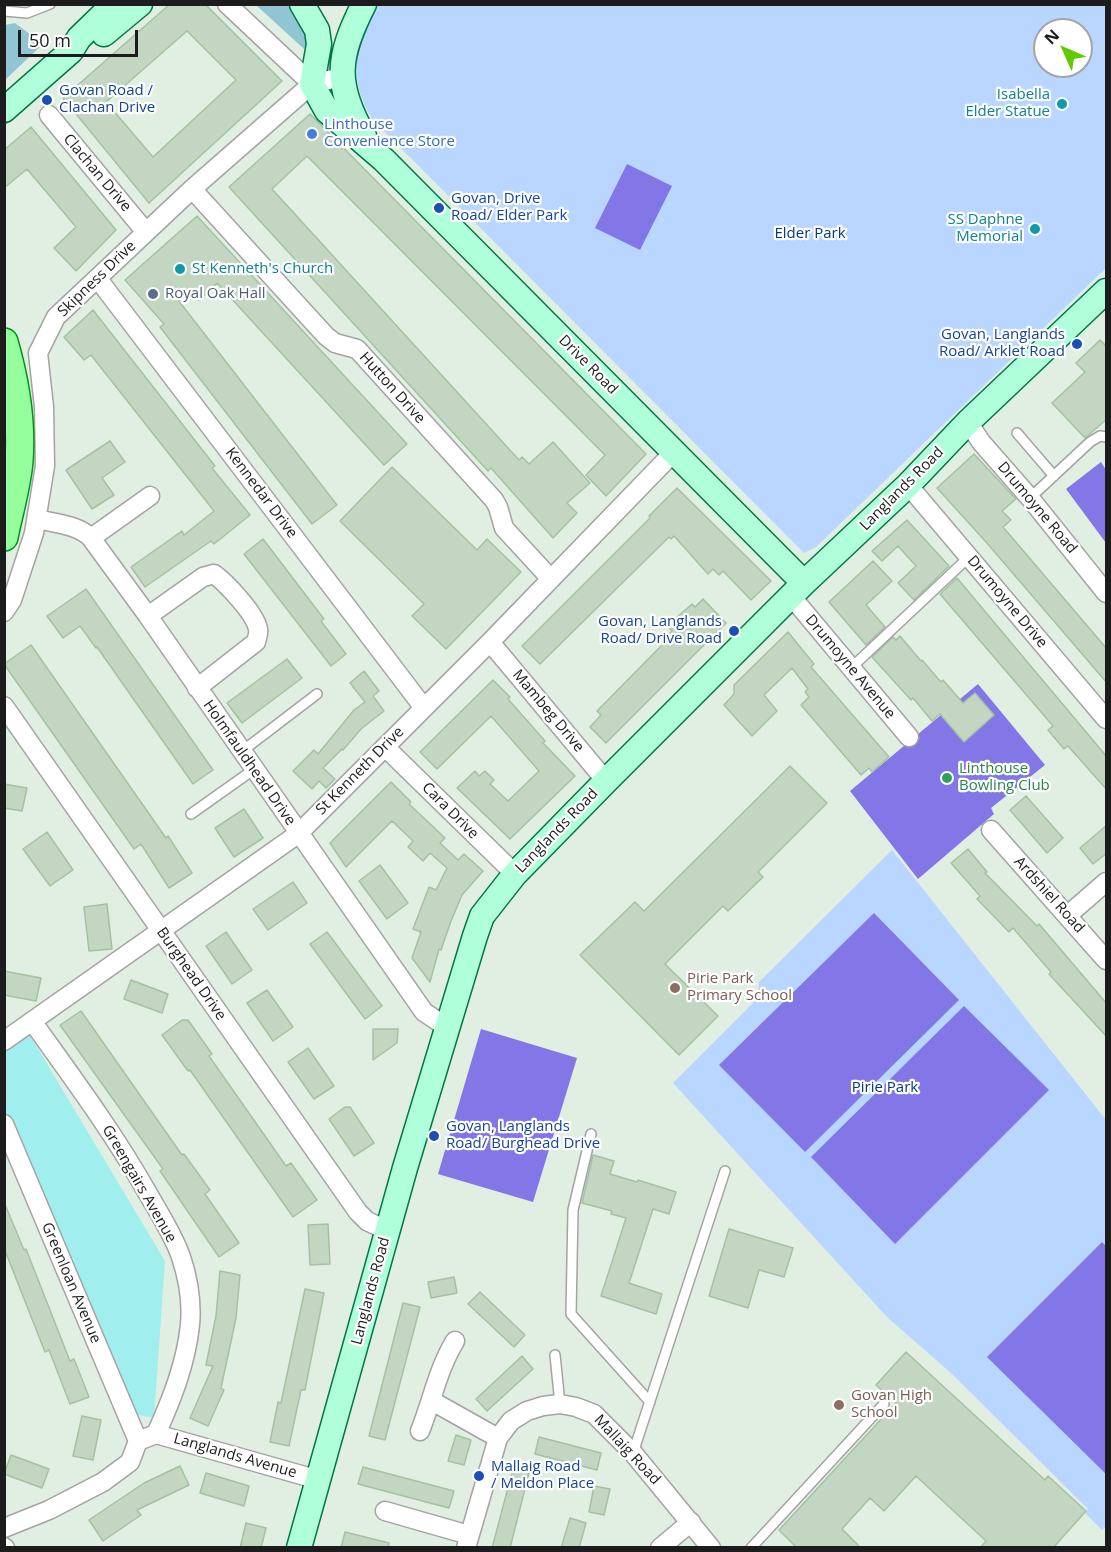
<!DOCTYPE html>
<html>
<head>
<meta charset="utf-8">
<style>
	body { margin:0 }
	#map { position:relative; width:1111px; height:1552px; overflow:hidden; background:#e1efe3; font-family:"Open Sans",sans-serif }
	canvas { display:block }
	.frame { position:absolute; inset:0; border:6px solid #1c1c1c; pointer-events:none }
	.north { position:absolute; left:1033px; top:18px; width:60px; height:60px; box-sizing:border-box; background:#fff; border:2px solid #a4a4a4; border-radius:50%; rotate:315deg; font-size:16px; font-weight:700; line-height:24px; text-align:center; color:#1c1c1c }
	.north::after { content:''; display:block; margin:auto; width:21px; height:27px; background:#64c900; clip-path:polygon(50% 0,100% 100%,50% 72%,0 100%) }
	.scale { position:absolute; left:18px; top:30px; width:120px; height:27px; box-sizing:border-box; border:3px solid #1c1c1c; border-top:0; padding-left:8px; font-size:18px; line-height:21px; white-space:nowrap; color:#1c1c1c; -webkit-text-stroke:4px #fff; paint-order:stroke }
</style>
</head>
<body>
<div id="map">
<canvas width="1111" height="1552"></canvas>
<div class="frame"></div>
<div class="north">N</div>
<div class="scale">50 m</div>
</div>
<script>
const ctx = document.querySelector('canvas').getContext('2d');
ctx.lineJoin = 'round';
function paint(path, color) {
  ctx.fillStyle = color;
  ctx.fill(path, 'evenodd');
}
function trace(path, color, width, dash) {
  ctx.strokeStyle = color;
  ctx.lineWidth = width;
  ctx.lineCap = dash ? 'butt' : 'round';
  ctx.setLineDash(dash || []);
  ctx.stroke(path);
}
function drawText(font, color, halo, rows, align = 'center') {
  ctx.font = font + ' "Open Sans",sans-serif';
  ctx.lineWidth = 4.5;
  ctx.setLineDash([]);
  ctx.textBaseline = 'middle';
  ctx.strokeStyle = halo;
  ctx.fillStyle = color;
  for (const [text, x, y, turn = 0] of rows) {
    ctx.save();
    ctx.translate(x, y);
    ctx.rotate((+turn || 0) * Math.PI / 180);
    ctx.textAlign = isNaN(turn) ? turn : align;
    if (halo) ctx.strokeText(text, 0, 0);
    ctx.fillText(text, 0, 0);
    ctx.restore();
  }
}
paint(new Path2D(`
	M28 1032 165 1261 154 1418 134 1414 5 1113 4 1046Z`), '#a1eeef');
paint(new Path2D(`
	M256 5H292L310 38 304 49Z
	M15 23 43 44 5 80V25Z`), '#91c5d3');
paint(new Path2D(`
	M378 5H1106V268L816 547 804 553 372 119C346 75 356 47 378 5ZM1045 30H1081V66H1045Z
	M892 850 1106 1120V1526L1102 1530 1085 1513 1088 1509 952 1374 887 1317 673 1083 758 998 759 982Z`), '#b8d6ff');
paint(new Path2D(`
	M627 164 672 186 640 250 595 228Z
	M1101 462 1106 470V543L1066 489Z
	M978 684 1045 765 991 808 994 814 918 879 850 791Z
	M874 913 959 1000 805 1152 719 1065Z
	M964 1006 1049 1090 895 1244 811 1157Z
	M481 1029 577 1058 533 1202 438 1174Z
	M1102 1242 1106 1246V1474L987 1357Z`), '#8376e7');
const building = new Path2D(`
	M170 4H205L282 81 149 203 63 98ZM187 31 236 80 153 157 106 102Z
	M310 114 646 454 606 496 586 475 605 455 307 156 272 189 519 460 522 457 529 464 553 442 590 483 567 503 577 513 553 538 491 468 488 471 229 187Z
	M31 127 116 230 76 271 54 248 76 227 27 169 4 188V150Z
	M197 216 407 444 384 465 217 283 199 300 175 296 337 505 312 524 160 327 164 324 125 280Z
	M93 310 215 466 212 468 250 515 214 544 211 541 145 587 131 567 182 531 184 535 214 511 91 355 84 360 64 337Z
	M1100 340 1107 347V419L1085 438 1052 403 1085 372 1076 363Z
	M110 441 125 462 102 478 114 495 92 509 66 470Z
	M974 454 1016 499 1002 511 1011 520 1003 527 1107 649V683L986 542 937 488Z
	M392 467 477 550 487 539 521 572 446 649 412 616 424 604 340 521Z
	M677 488 771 581 751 600 723 571 719 575 713 569 708 574 674 536 671 539 669 537 540 664 522 646 650 518 649 516Z
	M907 520 949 566 914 600 898 583 916 566 898 546 882 561 872 551Z
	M263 539 324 619 321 621 346 654 331 666 244 554Z
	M873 561 892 581 866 605 885 627 866 645 829 602Z
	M957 578 1107 757V790L1068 746 1064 749 1048 730 1053 726 940 594Z
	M86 589 213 770 193 784 97 647 96 648 80 626 63 638 47 616Z
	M703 599 726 623 606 743 590 727 601 715 597 711 668 639 666 637 672 631 667 626 692 604 695 607Z
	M788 632 814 664 811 667 889 757 872 772 869 768 861 775 801 705 809 697 805 692 808 689 792 668 764 695 777 711 752 736 724 705 734 694V685Z
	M900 636 921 661 922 660 941 682 943 680 963 703 975 693 994 715 964 742 940 714 932 721 913 698 911 700 872 657 893 637 896 640Z
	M31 645 166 838 168 836 192 873 169 888 141 844 134 849 4 664Z
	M287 659 302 678 242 723 227 703Z
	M364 671 379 691 373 696 384 711 361 729 343 750 342 749 323 768 335 779 326 788 319 781 312 789 293 771 314 750 318 754 354 710 365 702 350 683Z
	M493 680 510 697 508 699 545 741 543 743 575 776 510 839 457 788 475 771 479 776 485 771 494 780 490 784 508 801 539 771 491 716 437 769 420 752Z
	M790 766 827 803 758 872 763 877 728 911 723 906 665 964 718 1016 679 1055 580 955 635 902 644 911Z
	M391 782 411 802 409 804 445 838 440 843 458 860 464 854 483 871 462 895 451 921 441 950 439 949 430 982 412 958 421 932 413 929 429 887 436 890 447 868 430 853 423 861 408 847 413 841 392 821 346 867 330 843Z
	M4 784 27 788 22 811 4 808Z
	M1026 796 1063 838 1047 853 1010 810Z
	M244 809 263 838 234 857 215 828Z
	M1107 825V853L1093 864 1080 848Z
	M47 832 73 870 50 886 23 849Z
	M968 849 987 872 985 873 1037 926 1039 924 1107 1004V1037L1049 974 1051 972 1013 928 1009 932 977 899 980 896 951 863Z
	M380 865 408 903 387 919 359 881Z
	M293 882 307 903 268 930 253 909Z
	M107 904 112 949 89 951 84 907Z
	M226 932 252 970 232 984 206 946Z
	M327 932 382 1006 365 1019 310 944Z
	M4 971 41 978 36 1001 4 995Z
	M131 980 168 994 162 1013 124 999Z
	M267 990 293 1027 273 1041 247 1003Z
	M81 1011 182 1155 184 1154 210 1190 205 1194 239 1243 219 1257 160 1171 163 1169 60 1025Z
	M182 1020H188L212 1054 209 1056 286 1166 291 1163 317 1200 293 1217 190 1070 188 1071 162 1035Z
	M373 1029H398L397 1043 373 1060Z
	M308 1048 334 1086 314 1099 288 1062Z
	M345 1107H350L374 1143 354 1156 329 1119Z
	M593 1155 614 1161 610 1174 637 1182 638 1180 676 1192 669 1214 653 1209 629 1283 662 1294 656 1314 601 1296 626 1218 611 1214 612 1211 582 1203Z
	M4 1202 24 1250 26 1249 70 1361 74 1359 89 1397 70 1404 49 1350 45 1352 4 1248Z
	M328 1224 330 1264 310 1265 308 1225Z
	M729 1229 793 1248 784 1277 759 1270 748 1308 709 1296Z
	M220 1271 240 1275 236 1318 221 1388 224 1390 208 1426 190 1418 213 1366 206 1365 216 1316Z
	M454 1277 457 1293 431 1298 428 1282Z
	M305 1289 324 1293 305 1390H301L289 1446 270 1442 278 1402 281 1403Z
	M480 1292 525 1335 514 1347 468 1304Z
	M403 1303 420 1307 385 1440 369 1436Z
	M906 1352 1045 1480 1048 1476 1086 1511 1053 1548H980L986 1541 916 1476 884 1511 870 1498 842 1529 861 1548H797L779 1530 896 1403 876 1385Z
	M522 1356 533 1369 487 1411 476 1399Z
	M82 1416 101 1420 93 1460 73 1456Z
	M456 1435 471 1440 464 1465 448 1461Z
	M539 1437 601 1453 597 1470 535 1454Z
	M11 1455 49 1469 42 1488 4 1474Z
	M180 1466 189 1485 137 1510 141 1515 103 1541 89 1520 144 1483Z
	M363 1467 454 1491 449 1508 358 1484Z
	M513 1469 529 1473 510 1548H492Z
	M206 1473 249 1486 244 1506 200 1493Z
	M594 1486 610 1489 604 1515 589 1512Z
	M570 1518 586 1523 579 1548H561Z
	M246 1523 266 1528 261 1548H240Z
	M345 1532 389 1543 388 1548H341Z`);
paint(building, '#c2d6c1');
trace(building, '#a4c2a2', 1.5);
const lane = new Path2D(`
	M4 11 27 13 50 4
	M1017 433 1054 476
	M1030 498 1090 442 1100 436 1106 437
	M851 668 969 557
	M241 752 317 694
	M191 814 253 770
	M591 1134 573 1210 571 1314 650 1402
	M555 1355 560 1404
	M633 1453 725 1171
	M751 1548 884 1404`);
const street = new Path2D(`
	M227 4 312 84
	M49 115 145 231
	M192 189 326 336 335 343 357 349 494 500 498 507 504 528 550 578
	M98 279 424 708
	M968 422 981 442 1030 498 1106 593
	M908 485 1106 719
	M37 519C53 523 79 525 91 538L148 616 424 1012 448 1028
	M91 538 150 496
	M791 596 909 737
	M4 612 12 600 34 533 45 466 44 407 38 353 56 317 192 189 312 84 341 77
	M148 616 203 577 214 574C226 583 255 613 258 629 259 633 257 638 256 642L197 688
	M490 642 606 781
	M4 706 358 1212 367 1221 388 1231
	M385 747 515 874
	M991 830 1106 960
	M1068 915 1106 882
	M32 1021C72 1077 113 1132 147 1192 159 1213 173 1234 181 1257 188 1278 192 1303 190 1325 186 1363 172 1399 156 1434
	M4 1041 298 834 490 642 674 452
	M4 1124 138 1441
	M432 1401 498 1438
	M420 1431C432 1401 438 1369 455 1341
	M385 1511 469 1535
	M4 1528 49 1510 103 1482 130 1462 138 1441 156 1434 319 1480
	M4 1547 5 1548
	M466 1548 498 1438 511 1421 527 1411 543 1406 560 1404 576 1407 594 1414 633 1453 711 1548
	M660 1548 691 1522`);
const secondary = new Path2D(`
	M302 4 317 30 319 44 312 84 327 111 384 160 804 583
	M104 34 140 4
	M4 110 71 51 79 38 114 4
	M364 136C334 84 337 57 364 4
	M299 1548 405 1168 475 936 482 916 515 874 606 781 804 583 908 485 968 422 1106 291`);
const primary = new Path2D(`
	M4 342C15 380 22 421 19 461 17 486 9 512 4 537`);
trace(lane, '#a3a3a3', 12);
trace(street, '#a3a3a3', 21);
trace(secondary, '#007748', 27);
trace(primary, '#009519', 30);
trace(lane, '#fff', 9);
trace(street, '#fff', 18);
trace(secondary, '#afffdb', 24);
trace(primary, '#96ff9d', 27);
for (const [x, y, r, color] of [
	[47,100,6,"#1a4fb4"],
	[1062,104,6,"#0f9aa8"],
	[312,134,6,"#3f7fe0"],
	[439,208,6,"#1a4fb4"],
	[1035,229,6,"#0f9aa8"],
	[180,269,6,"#0f9aa8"],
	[153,294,6,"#5c6f8a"],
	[1077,344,6,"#1a4fb4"],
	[734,631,6,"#1a4fb4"],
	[947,778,6,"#2e9e5b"],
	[675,988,6,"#8d6e63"],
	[434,1136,6,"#1a4fb4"],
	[839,1405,6,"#8d6e63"],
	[479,1476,6,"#1a4fb4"]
]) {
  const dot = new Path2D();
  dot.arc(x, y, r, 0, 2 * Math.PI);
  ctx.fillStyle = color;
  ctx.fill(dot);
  trace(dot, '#fff', 2);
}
drawText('15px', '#164399', '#fff', [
	["Govan Road /",59,91],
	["Clachan Drive",59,108],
	["Govan, Drive",451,199],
	["Road/ Elder Park",451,216],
	["Govan, Langlands",1065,335,"right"],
	["Road/ Arklet Road",1065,352,"right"],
	["Govan, Langlands",722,622,"right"],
	["Road/ Drive Road",722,639,"right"],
	["Govan, Langlands",446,1127],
	["Road/ Burghead Drive",446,1144],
	["Mallaig Road",491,1467],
	["/ Meldon Place",491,1484]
], 'left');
drawText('15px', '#0d838f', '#fff', [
	["Isabella",1050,95],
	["Elder Statue",1050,112],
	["SS Daphne",1023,220],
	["Memorial",1023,237],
	["St Kenneth's Church",192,269,"left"]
], 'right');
drawText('15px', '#366cbe', '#fff', [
	["Linthouse",324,125],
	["Convenience Store",324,142]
], 'left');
drawText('15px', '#1c1c1c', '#fff', [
	["Clachan Drive",97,173,50],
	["Skipness Drive",97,279,-44],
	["Drive Road",588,365,45],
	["Hutton Drive",392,388,48],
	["Langlands Road",902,489,-45],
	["Kennedar Drive",261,493,53],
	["Drumoyne Road",1037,508,50],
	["Drumoyne Drive",1007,602,50],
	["Drumoyne Avenue",850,667,50],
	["Mambeg Drive",548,711,50],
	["Holmfauldhead Drive",249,763,55],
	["St Kenneth Drive",360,771,-45],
	["Cara Drive",450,811,45],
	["Langlands Road",557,831,-46],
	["Ardshiel Road",1049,895,48],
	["Burghead Drive",191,974,55],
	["Greengairs Avenue",139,1184,60],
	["Greenloan Avenue",71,1283,67],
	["Langlands Road",371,1291,-75],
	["Mallaig Road",627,1450,47],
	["Langlands Avenue",235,1456,16]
]);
drawText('15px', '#013784', '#fff', [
	["Elder Park",810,234],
	["Pirie Park",885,1088]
]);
drawText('15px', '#4e5e75', '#fff', [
	["Royal Oak Hall",165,294]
], 'left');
drawText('15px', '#27864d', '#fff', [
	["Linthouse",959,769],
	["Bowling Club",959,786]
], 'left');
drawText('15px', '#785e54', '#fff', [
	["Pirie Park",687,979],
	["Primary School",687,996],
	["Govan High",851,1396],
	["School",851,1413]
], 'left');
</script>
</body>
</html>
